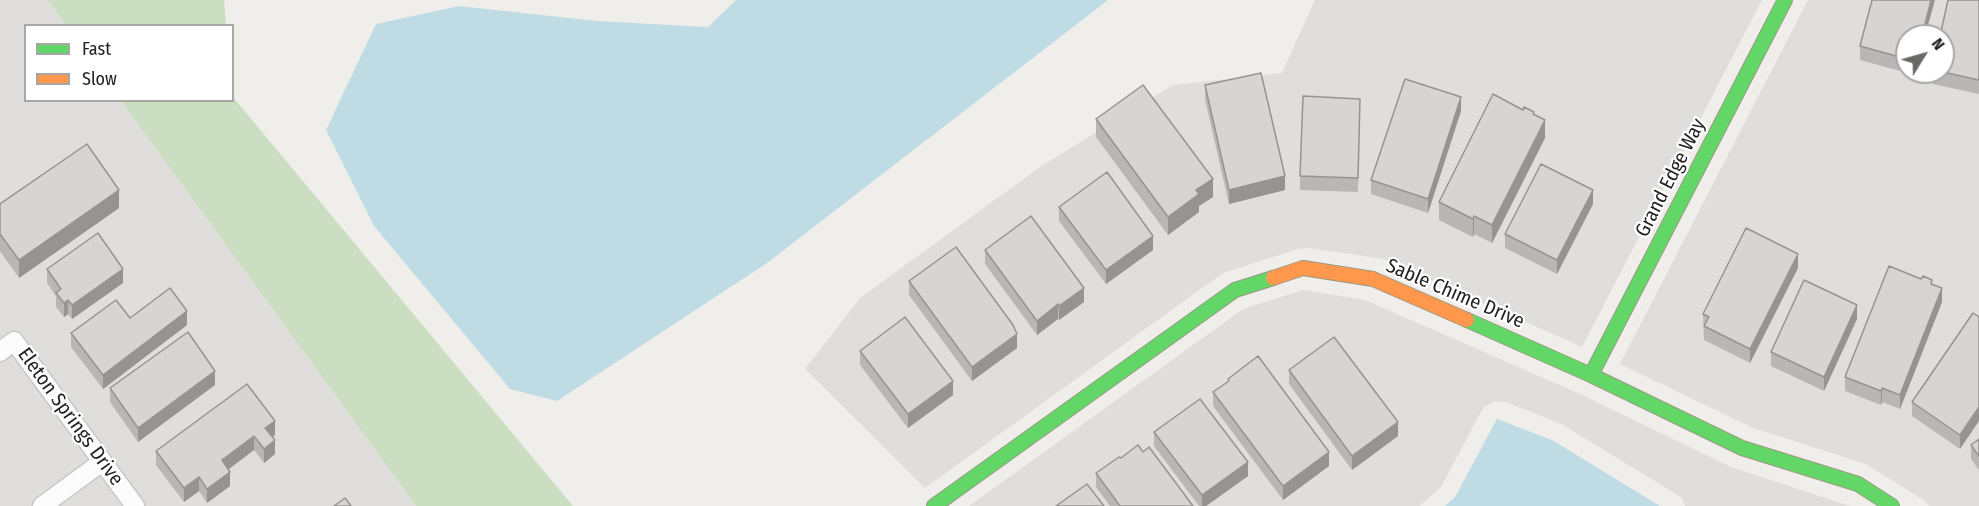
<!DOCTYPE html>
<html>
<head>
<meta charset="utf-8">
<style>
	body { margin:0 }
	#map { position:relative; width:1979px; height:506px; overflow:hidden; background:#f0eeeb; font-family:"Fira Sans Condensed",sans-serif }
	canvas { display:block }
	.legend { position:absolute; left:24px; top:24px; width:210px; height:78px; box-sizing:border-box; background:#fff; border:2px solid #a7a7a7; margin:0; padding:8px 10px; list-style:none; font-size:18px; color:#222 }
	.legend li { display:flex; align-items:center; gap:12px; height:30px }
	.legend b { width:30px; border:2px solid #a7a7a7 }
	.north { position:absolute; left:1895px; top:24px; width:60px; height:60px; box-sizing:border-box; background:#fff; border:2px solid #a7a7a7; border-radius:50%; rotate:53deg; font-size:16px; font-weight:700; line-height:24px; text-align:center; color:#222 }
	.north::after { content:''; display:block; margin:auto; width:21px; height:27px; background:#6a6968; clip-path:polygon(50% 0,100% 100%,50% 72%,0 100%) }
</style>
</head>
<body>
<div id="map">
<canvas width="1979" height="506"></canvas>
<ul class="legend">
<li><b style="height:8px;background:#63d668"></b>Fast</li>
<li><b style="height:8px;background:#ff974d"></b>Slow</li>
</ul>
<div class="north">N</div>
</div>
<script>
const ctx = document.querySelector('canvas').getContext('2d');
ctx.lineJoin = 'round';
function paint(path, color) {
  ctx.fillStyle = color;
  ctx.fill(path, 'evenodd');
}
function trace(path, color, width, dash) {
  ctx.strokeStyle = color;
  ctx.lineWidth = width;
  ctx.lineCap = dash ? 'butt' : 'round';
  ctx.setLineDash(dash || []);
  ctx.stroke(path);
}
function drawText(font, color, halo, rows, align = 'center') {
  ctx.font = font + ' "Fira Sans Condensed",sans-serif';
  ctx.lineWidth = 4.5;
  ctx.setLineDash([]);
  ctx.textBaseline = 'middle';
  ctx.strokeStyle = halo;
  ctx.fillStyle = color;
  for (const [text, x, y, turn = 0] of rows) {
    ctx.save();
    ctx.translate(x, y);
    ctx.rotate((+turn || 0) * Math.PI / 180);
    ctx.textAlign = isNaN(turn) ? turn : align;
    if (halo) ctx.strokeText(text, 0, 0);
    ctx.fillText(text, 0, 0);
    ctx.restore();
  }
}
paint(new Path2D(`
	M0 0H47L66 25 26 26V100L121 101 416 506H0Z
	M1315 0H1762L1582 347 1384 259 1309 248 1298 249 1223 273 925 488 805 369 860 298 1040 167 1173 85 1282 73Z
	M1808 0H1979V506H1929L1925 501 1866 464 1753 428 1620 364ZM1907 36H1943V72H1907Z
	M1303 290 1365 300 1580 394 1731 467 1850 506H1685L1681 497 1563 425 1506 402 1495 401 1484 407 1481 412 1441 487 1419 506H969L1243 309Z`), '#dfdedc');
paint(new Path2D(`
	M47 0H224L226 25H66Z
	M233 89V97L573 506H416L121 101 232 100Z`), '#cbdec1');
paint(new Path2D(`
	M736 0H1108L767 263 557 401 510 389 374 226 326 130 376 24 459 6 596 21 708 27Z
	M1497 419 1552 440 1660 506H1445L1455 497Z`), '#bfdbe3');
const lane = new Path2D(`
	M0 352 14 341 135 506
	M42 506 102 462`);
const fast = new Path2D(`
	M1467 320 1591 375 1742 448 1858 484 1892 506
	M1591 375 1785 0
	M934 506 1235 290 1273 278`);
const slow = new Path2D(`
	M1273 278 1303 268 1373 279 1467 320`);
trace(lane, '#c9c8c7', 21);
trace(fast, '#999a82', 16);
trace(slow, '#999a82', 16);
trace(lane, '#fdfcfc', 18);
trace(fast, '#63d668', 14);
trace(slow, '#ff974d', 14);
paint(new Path2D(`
	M1979 0V94L1933 84V72H1943Z
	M1907 36V72H1916L1915 75 1860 60V46Z
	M1205 85 1285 190 1229 204 1205 99Z
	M1461 111 1428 213 1371 194V180Z
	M1360 113 1358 192 1300 190V176Z
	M1534 115 1545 138 1492 243 1474 234 1473 237 1439 220V202Z
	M1096 119 1213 197 1199 206V212L1168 235 1096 137Z
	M0 204 119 208 19 278 0 251Z
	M1593 204 1557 274 1505 248V234Z
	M1059 207 1153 250 1106 284 1059 221Z
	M985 250 1084 302 1059 320 1058 319 1037 335 985 264Z
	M1798 268 1750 363 1704 340 1703 314Z
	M47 269 123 283 72 319 68 314 64 317 56 307V296L47 283Z
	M909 281 1017 348 972 381 909 295Z
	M1932 284 1942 302 1900 409 1882 402 1881 405 1845 391V377Z
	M1973 313 1960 449 1912 416V402Z
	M130 318 187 325 103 389 71 347V333Z
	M1857 319 1824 391 1771 366V352Z
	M860 351 953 395 908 428 860 365Z
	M1289 370 1398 436 1352 470 1289 384Z
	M1228 379 1329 466 1283 500 1213 406V392L1228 382Z
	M247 384 275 435 272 437 275 454 264 463 254 450 229 469 230 486 207 503 199 491 184 502 156 465V451Z
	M215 385 138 442 110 402V388Z
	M1154 432 1248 476 1206 506H1199L1154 446Z
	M1979 439V470L1971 459V445Z
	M1121 458 1193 506H1110L1096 487V473Z`), '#b9b6b5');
paint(new Path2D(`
	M1931 0H1935L1925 36H1922Z
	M1461 97V111L1428 213V199Z
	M1545 120V138L1492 243V225Z
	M1285 176V190L1229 204V190Z
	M1213 179V197L1199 206V212L1168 235V217L1196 190Z
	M119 190V208L19 278V260Z
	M1593 190V204L1557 274V260Z
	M1474 216V234L1473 237V219Z
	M1153 236V250L1106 284V270Z
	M1798 254V268L1750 363V349Z
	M123 269V283L72 319V305Z
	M1084 288V302L1059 320V306Z
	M1942 288V302L1900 409V395Z
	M68 300V314L64 317V303Z
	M1058 304V319L1037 335V321Z
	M1857 305V319L1824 391V377Z
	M187 311V325L103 389V375Z
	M1017 334V348L972 381V367Z
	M215 371V385L138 442V428Z
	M953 381V395L908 428V414Z
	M1882 388V402L1881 405V391Z
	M1979 407V421L1960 449V435Z
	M275 421V435L265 442V428Z
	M1398 422V436L1352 470V456Z
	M254 436V450L222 474V460Z
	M275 440V454L264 463V449Z
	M1329 452V466L1283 500V486Z
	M1248 462V476L1206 506H1202V495Z
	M230 472V486L207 503V489Z
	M199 477V491L184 502V488Z`), '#969493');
const building = new Path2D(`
	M1872 0H1931L1922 36H1907V59L1860 46Z
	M1948 0H1979V80L1943 72V36H1940Z
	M1261 73 1285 176 1229 190 1205 85Z
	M1405 79 1461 97 1428 199 1371 180Z
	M1143 85 1213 179 1196 190 1199 194 1168 217 1096 119Z
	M1493 94 1523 110 1524 107 1534 112 1533 114 1545 120 1492 225 1474 216 1473 219 1439 202Z
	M1303 96 1360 99 1358 178 1300 176Z
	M87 144 119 190 19 260 0 234V204Z
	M1541 164 1593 190 1557 260 1505 234Z
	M1107 172 1153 236 1106 270 1059 207Z
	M1031 216 1084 288 1059 306 1058 304 1037 321 985 250Z
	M1746 228 1798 254 1750 349 1704 326 1709 317 1703 314Z
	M98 233 123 269 72 305 68 300 64 303 56 293 61 289 47 269Z
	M956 247 1013 325 1017 334 972 367 909 281Z
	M1889 266 1921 279 1923 276 1932 280 1931 284 1942 288 1900 395 1882 388 1881 391 1845 377Z
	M1804 280 1857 305 1824 377 1771 352Z
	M170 288 187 311 103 375 71 333 116 300 130 318Z
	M1973 313 1979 317V407L1960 435 1912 402Z
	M905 317 953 381 908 414 860 351Z
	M188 332 215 371 138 428 110 388Z
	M1334 337 1398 422 1352 456 1289 370Z
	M1258 356 1329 452 1283 486 1213 392 1229 381 1228 379Z
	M247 384 275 421 265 428 275 440 264 449 254 436 222 460 230 472 207 489 199 477 184 488 156 451Z
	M1200 399 1248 462 1202 495 1154 432Z
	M1979 439V456L1971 445Z
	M1138 445 1143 452 1149 447 1193 506H1120L1096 473 1119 457 1121 458Z
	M1087 484 1104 506H1056Z
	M345 498 351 506H334Z`);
paint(building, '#d7d4d2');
trace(building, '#969493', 1.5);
drawText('20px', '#222', '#fff', [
	["Grand Edge Way",1671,178,-63],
	["Sable Chime Drive",1455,294,23],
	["Eleton Springs Drive",70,417,54]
]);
</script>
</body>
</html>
